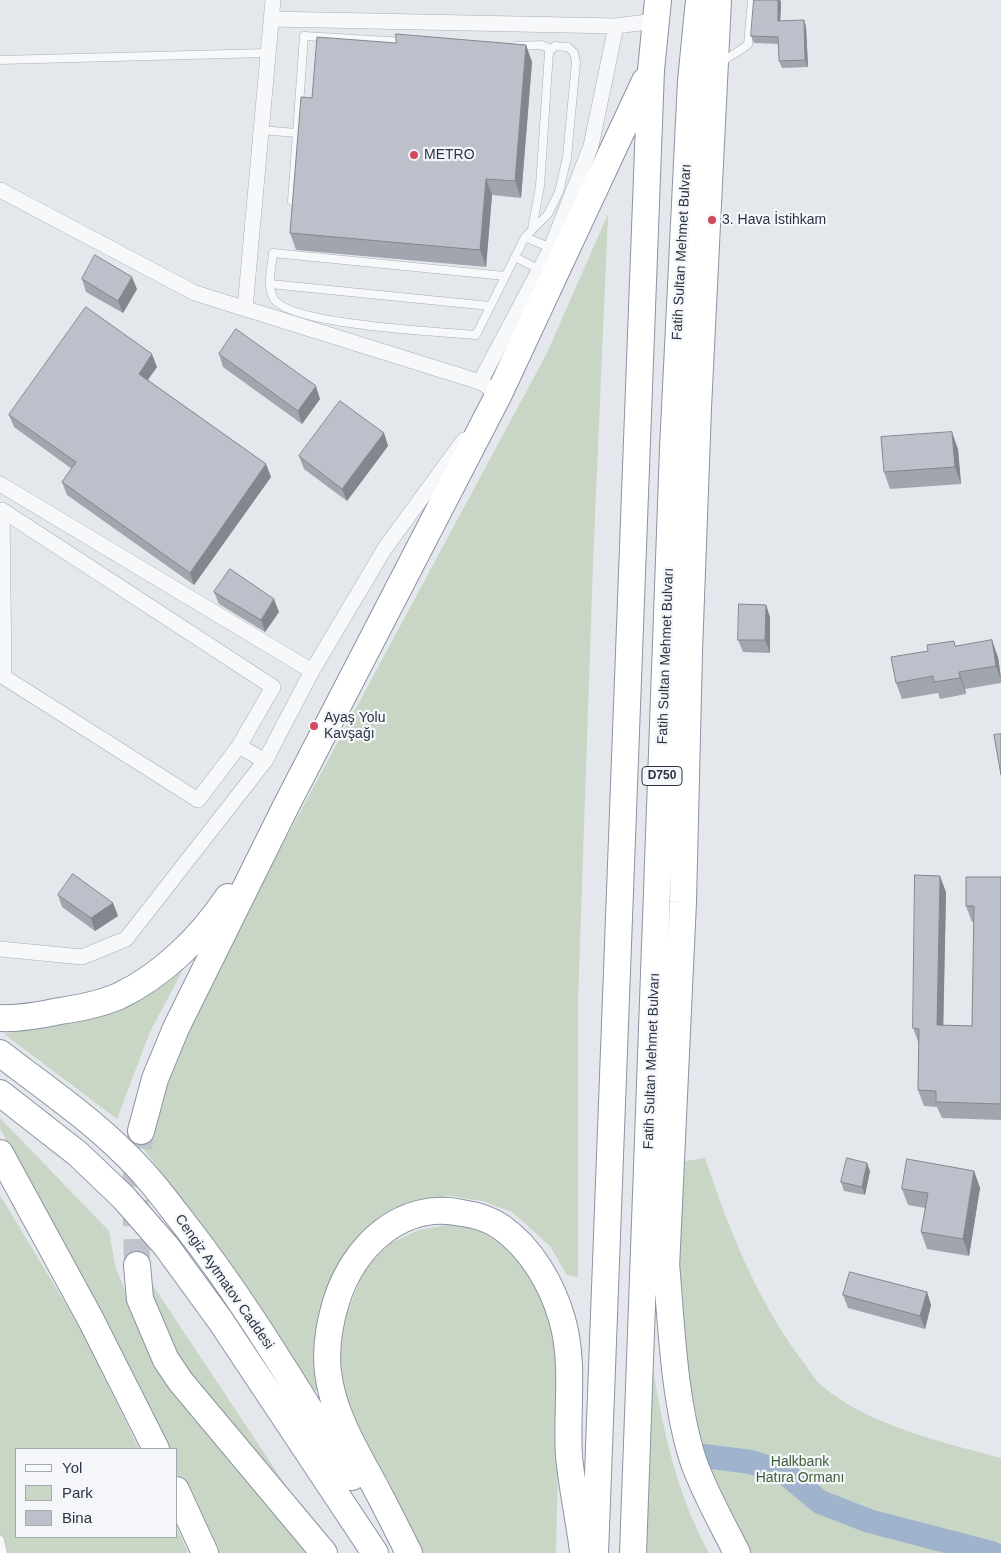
<!DOCTYPE html>
<html>
<head>
<meta charset="utf-8">
<style>
	body { margin:0 }
	#map { position:relative; width:1001px; height:1553px; overflow:hidden; background:#e4e7ec; font-family:Arial,sans-serif }
	canvas { display:block }
	.legend { position:absolute; left:15px; top:1448px; width:162px; height:90px; box-sizing:border-box; background:#f4f6f9; border:1px solid #a4a8b1; margin:0; padding:6px 9px; list-style:none; font-size:15px; color:#2b3445 }
	.legend li { display:flex; align-items:center; gap:10px; height:25px }
	.legend b { width:25px; border:1px solid #a4a8b1 }
</style>
</head>
<body>
<div id="map">
<canvas width="1001" height="1553"></canvas>
<ul class="legend">
<li><b style="height:6px;background:#f7f8fa"></b>Yol</li>
<li><b style="height:14px;background:#c9d6c5"></b>Park</li>
<li><b style="height:14px;background:#bbc0ca"></b>Bina</li>
</ul>
</div>
<script>
const ctx = document.querySelector('canvas').getContext('2d');
ctx.lineJoin = 'round';
function paint(path, color) {
  ctx.fillStyle = color;
  ctx.fill(path, 'evenodd');
}
function trace(path, color, width, dash) {
  ctx.strokeStyle = color;
  ctx.lineWidth = width;
  ctx.lineCap = dash ? 'butt' : 'round';
  ctx.setLineDash(dash || []);
  ctx.stroke(path);
}
function drawText(font, color, halo, rows, align = 'center') {
  ctx.font = font + ' Arial,sans-serif';
  ctx.lineWidth = 4.5;
  ctx.setLineDash([]);
  ctx.textBaseline = 'middle';
  ctx.strokeStyle = halo;
  ctx.fillStyle = color;
  for (const [text, x, y, turn = 0] of rows) {
    ctx.save();
    ctx.translate(x, y);
    ctx.rotate((+turn || 0) * Math.PI / 180);
    ctx.textAlign = isNaN(turn) ? turn : align;
    if (halo) ctx.strokeText(text, 0, 0);
    ctx.fillText(text, 0, 0);
    ctx.restore();
  }
}
paint(new Path2D(`
	M608 214 593 564 578 1002V1277L567 1275 550 1246 512 1212 482 1201 449 1196 412 1202 389 1213 363 1230 341 1260 320 1324V1388L310 1395C257 1310 206 1226 143 1149L192 1013 547 353Z
	M189 958 150 1032 117 1119 4 1034 74 1018Z
	M0 1118 109 1231 115 1265 138 1325 312 1553H212L176 1472V1449H165L0 1128Z
	M705 1158C729 1229 756 1299 801 1359 808 1368 814 1379 822 1386 870 1426 942 1442 1001 1458V1553H746L701 1448 693 1410 677 1263 678 1162Z
	M0 1195 82 1331 139 1449H16V1537H176V1526L188 1553H0Z
	M453 1224 482 1232 510 1250 538 1284 555 1334 560 1368 556 1553H417L340 1390V1331L365 1268 391 1243 419 1230Z
	M144 1272 308 1519 183 1363 157 1317Z
	M653 1369C664 1434 677 1495 709 1553H646Z`), '#c9d6c5');
trace(new Path2D(`
	M704 1456 751 1462 785 1473 820 1502 869 1521 992 1553`), '#9fb4cc', 24);
trace(new Path2D(`
	M137 1265 135 1183 141 1131`), '#bfc3cb', 26, [26, 13]);
const service = new Path2D(`
	M516 46 541 45 551 49
	M0 60 266 53
	M720 63 748 45 752 0
	M260 130 297 133
	M292 201 304 36 405 42
	M525 237 551 248
	M515 257 540 270
	M505 276 273 253C272 267 266 286 274 299 290 325 442 332 476 335L525 237 548 214 559 192 567 157 576 62 574 53 568 47 555 46 549 52 540 186 532 229
	M270 284 490 306
	M0 1540 3 1553`);
const minor = new Path2D(`
	M271 19 616 26 655 21
	M0 190 195 293 480 382 499 394
	M245 308 273 0
	M480 382 551 248 591 146 616 26
	M0 484 312 671
	M2 510 273 687 239 746 198 800 4 677Z
	M239 746 265 761
	M0 949 82 957 126 939 265 761 312 671 385 548 464 440`);
const trunk = new Path2D(`
	M0 1018C20 1019 41 1015 60 1011 80 1008 101 1004 119 996 163 975 201 937 228 897
	M0 1053C41 1085 84 1114 121 1150 145 1172 165 1199 185 1225 247 1304 298 1392 352 1477
	M0 1093 78 1154 124 1198 166 1246 220 1320 375 1553
	M141 1131 155 1079 176 1028 286 806 499 394 645 81
	M0 1153 91 1320 156 1449
	M665 1251C671 1316 673 1398 693 1460 704 1492 722 1523 737 1553
	M137 1265 140 1299 166 1360 181 1382 324 1553
	M666 1268 683 902 689 652 698 408 718 0
	M176 1490 205 1553
	M409 1553C399 1533 389 1513 379 1494 358 1454 333 1416 328 1372 325 1347 329 1325 336 1302 353 1247 401 1200 462 1213 476 1215 490 1219 501 1227 531 1248 552 1284 562 1319 575 1363 566 1411 569 1456 572 1488 579 1519 583 1551
	M595 1553 651 70 658 0
	M633 1553 673 449 691 81 699 0`);
trace(service, '#a9aeb7', 9);
trace(minor, '#a9aeb7', 16);
trace(trunk, '#8b94a3', 28);
trace(service, '#f7f8fa', 8);
trace(minor, '#f7f8fa', 15);
trace(trunk, '#fff', 26);
paint(new Path2D(`
	M781 2 780 21 804 20 806 27 808 67 782 68 779 61V44L754 43 751 36Z
	M396 43 526 45 532 62 521 198 492 195 486 267 296 250 290 233 312 98Z
	M82 279 137 289 123 313 86 292Z
	M219 354 320 399 302 424 223 367Z
	M157 367 148 380 266 464 271 477 194 585 67 495 62 482 72 469 14 427 9 415Z
	M384 433 388 446 347 501 304 469 299 456Z
	M958 449 961 484 890 489 884 472Z
	M214 592 279 612 265 632 219 604Z
	M766 605 770 617V653L743 652 738 640Z
	M956 646 998 657 1001 676V683L965 689 966 694 940 699 938 693 902 699 896 683Z
	M1001 877V1120L942 1118 937 1107 924 1106 918 1090 919 1044 913 1028 946 892 943 1025 972 1026 974 922H972L966 906Z
	M58 895 113 903 118 916 95 931 62 907Z
	M870 1171 865 1195 844 1191 841 1182Z
	M974 1171 980 1188 969 1256 927 1249 921 1232 925 1208 908 1205 902 1189Z
	M927 1292 931 1305 925 1329 848 1308 843 1295Z`), '#a1a5ae');
paint(new Path2D(`
	M778 0H780L781 2 780 28 778 21Z
	M804 20 806 27 808 67 805 60Z
	M526 45 532 62 521 198 515 181Z
	M486 179 492 195 486 267 480 250Z
	M132 277 137 289 123 313 118 301Z
	M152 354 157 367 143 386 139 374Z
	M316 386 320 399 302 424 298 411Z
	M952 432 958 449 961 484 955 467Z
	M384 433 388 446 347 501 342 489Z
	M266 464 271 477 194 585 190 573Z
	M274 599 279 612 265 632 261 620Z
	M766 605 770 617V653L765 640Z
	M992 640 998 657 1001 680 996 666Z
	M959 672 965 689 966 694 960 678Z
	M940 876 946 892 943 1041 937 1025Z
	M113 903 118 916 95 931 91 918Z
	M867 1163 870 1171 865 1195 862 1187Z
	M974 1171 980 1188 969 1256 963 1239Z
	M927 1292 931 1305 925 1329 920 1316Z`), '#83868d');
const building = new Path2D(`
	M754 0H778V21L804 20 805 60 779 61 778 37 751 36Z
	M396 34 526 45 515 181 486 179 480 250 290 233 301 97 312 98 317 37 396 43Z
	M95 255 132 277 118 301 82 279Z
	M86 307 152 354 139 374 266 464 190 573 62 482 76 462 9 415Z
	M236 329 316 386 298 411 219 354Z
	M340 401 384 433 342 489 299 456Z
	M952 432 955 467 884 472 881 437Z
	M230 569 274 599 261 620 214 592Z
	M739 604 766 605 765 640H738Z
	M992 640 996 666 959 672 960 678 934 682 933 676 896 683 891 657 928 651 927 645 954 641 955 646Z
	M1001 734V775L994 735Z
	M73 874 113 903 91 918 58 895Z
	M915 875 940 876 937 1025 972 1026 974 906H966V877H1001V1104L936 1102V1091L918 1090 919 1029 913 1028Z
	M847 1158 867 1163 862 1187 841 1182Z
	M907 1159 974 1171 963 1239 921 1232 928 1193 902 1189Z
	M850 1272 927 1292 920 1316 843 1295Z`);
paint(building, '#bbc0ca');
trace(building, '#83868d', 1);
for (const [x, y, r, color] of [
	[414,155,5,"#d1495b"],
	[712,220,5,"#d1495b"],
	[314,726,5,"#d1495b"]
]) {
  const dot = new Path2D();
  dot.arc(x, y, r, 0, 2 * Math.PI);
  ctx.fillStyle = color;
  ctx.fill(dot);
  trace(dot, '#f4f6f9', 2);
}
for (const [x, y, w] of [
	[662,776,40]
]) {
  const box = new Path2D();
  box.roundRect(x - w / 2, y - 9.5, w, 19, 4);
  ctx.fillStyle = '#f4f6f9';
  ctx.fill(box);
  trace(box, '#2b3445', 1);
}
drawText('bold 12px', '#2b3445', null, [
	["D750",662,776]
]);
drawText('14px', '#2b3445', '#f4f6f9', [
	["METRO",424,155],
	["3. Hava İstihkam",722,220],
	["Ayaş Yolu",324,718],
	["Kavşağı",324,734]
], 'left');
drawText('14px', '#2b3445', '#f4f6f9', [
	["Fatih Sultan Mehmet Bulvarı",682,252,-87],
	["Fatih Sultan Mehmet Bulvarı",666,656,-88],
	["Fatih Sultan Mehmet Bulvarı",652,1061,-88],
	["Cengiz Aytmatov Caddesi",224,1282,55]
]);
drawText('14px', '#3f6138', '#f4f6f9', [
	["Halkbank",800,1462],
	["Hatıra Ormanı",800,1478]
]);
</script>
</body>
</html>
